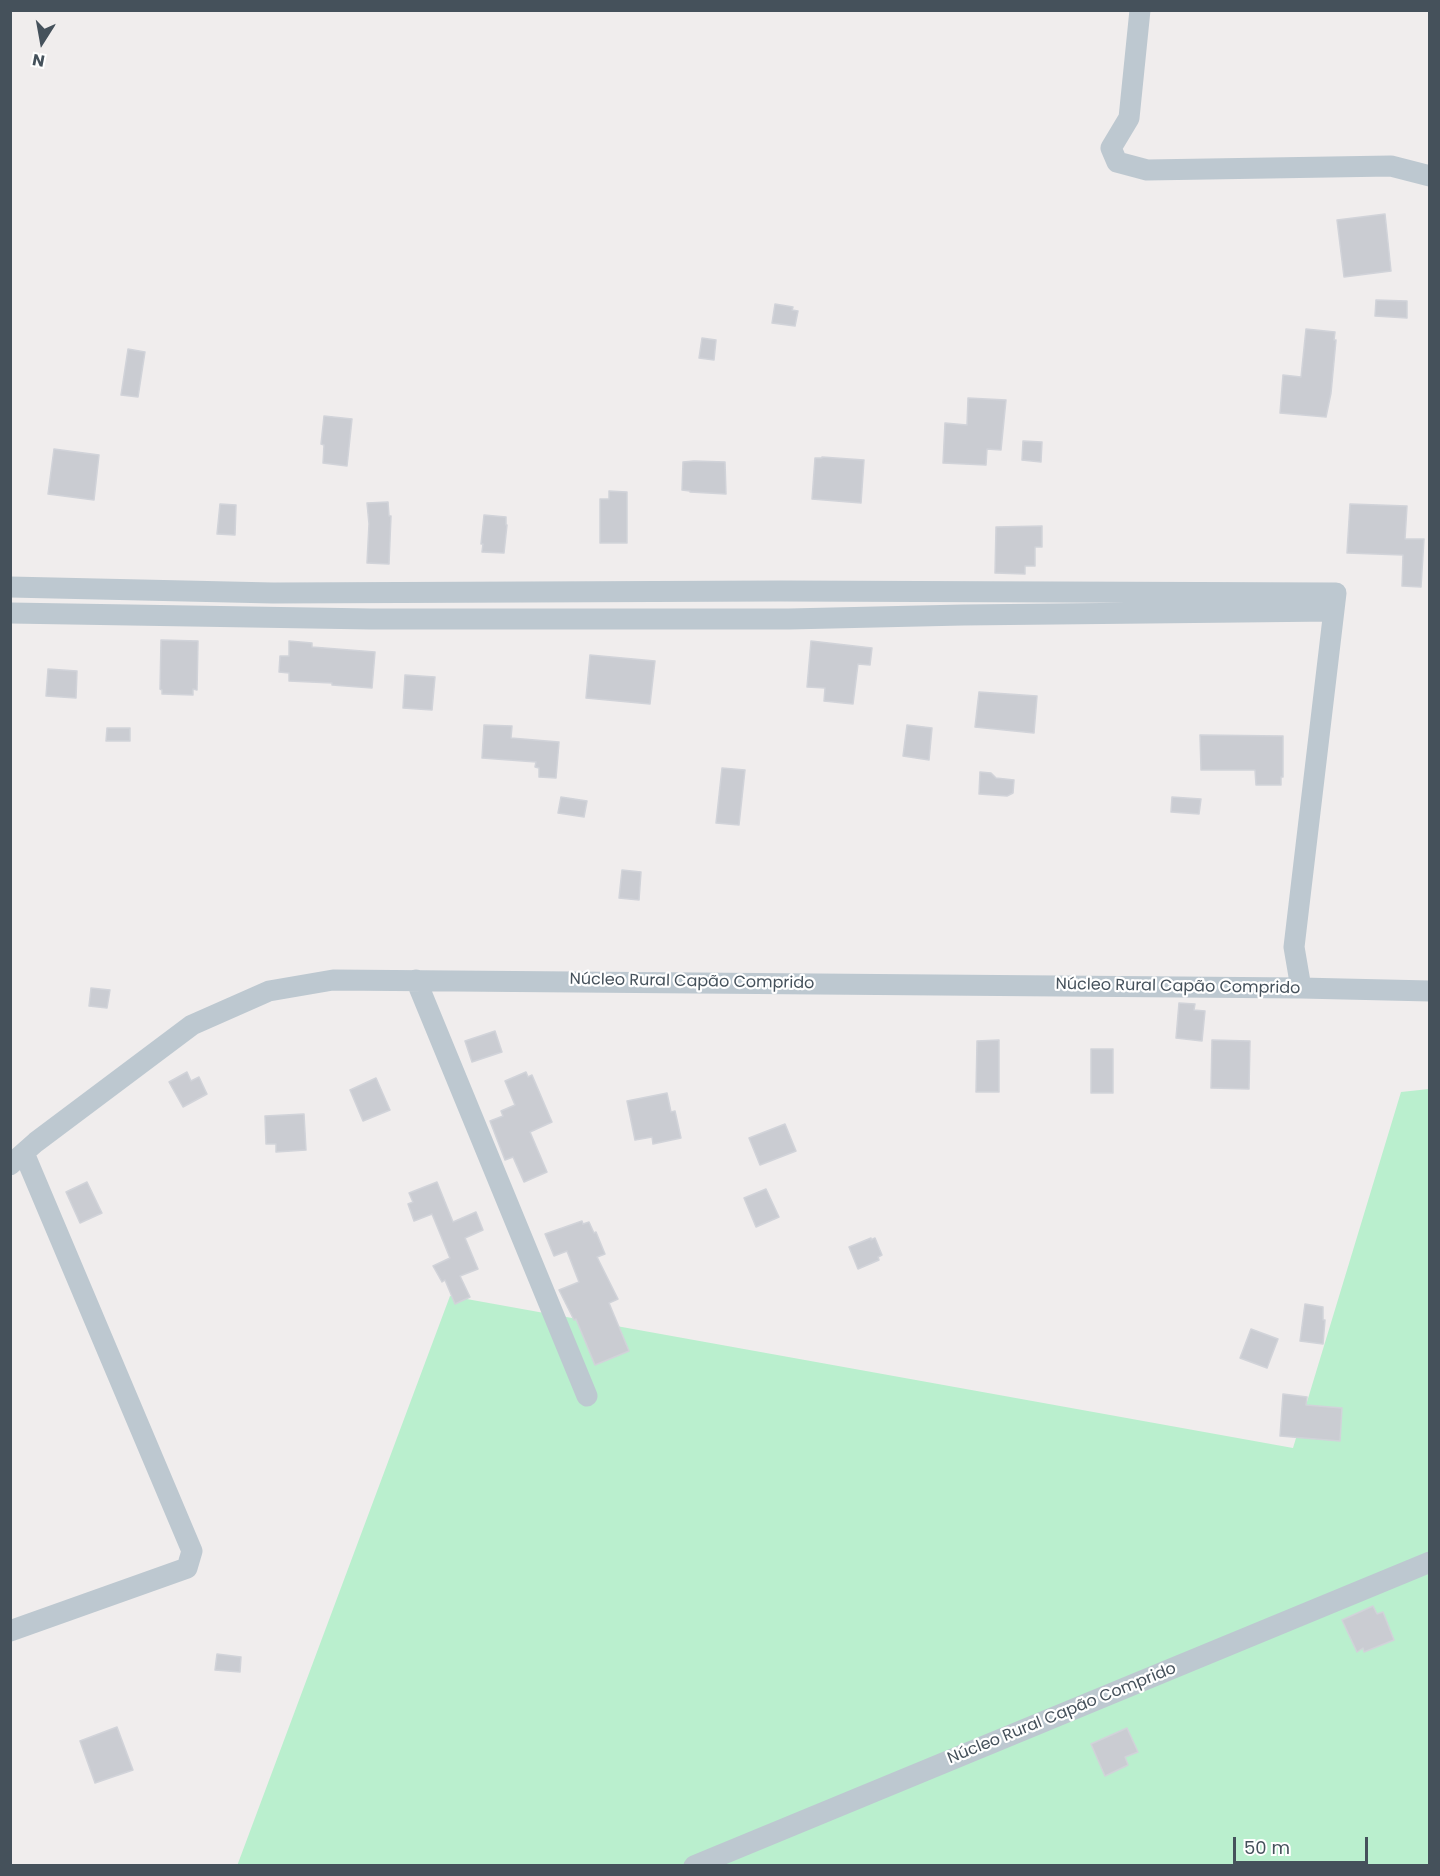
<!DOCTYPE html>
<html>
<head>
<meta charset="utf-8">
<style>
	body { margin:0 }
	#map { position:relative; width:1440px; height:1876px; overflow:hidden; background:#f0eded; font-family:Poppins,sans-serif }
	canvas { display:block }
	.frame { position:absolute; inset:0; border:12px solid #45515b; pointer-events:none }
	.north { position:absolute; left:12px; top:12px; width:60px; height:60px; -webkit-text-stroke:4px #fff; paint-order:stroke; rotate:191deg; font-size:16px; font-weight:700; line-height:24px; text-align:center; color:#45515b }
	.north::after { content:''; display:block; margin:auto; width:21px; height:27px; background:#45515b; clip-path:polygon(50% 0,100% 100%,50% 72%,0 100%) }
	.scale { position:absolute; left:1233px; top:1837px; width:135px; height:27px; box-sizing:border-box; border:3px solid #45515b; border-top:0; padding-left:8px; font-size:18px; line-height:21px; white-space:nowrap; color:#45515b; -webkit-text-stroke:4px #fff; paint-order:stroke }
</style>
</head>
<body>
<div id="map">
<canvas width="1440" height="1876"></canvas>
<div class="frame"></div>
<div class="north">N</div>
<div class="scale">50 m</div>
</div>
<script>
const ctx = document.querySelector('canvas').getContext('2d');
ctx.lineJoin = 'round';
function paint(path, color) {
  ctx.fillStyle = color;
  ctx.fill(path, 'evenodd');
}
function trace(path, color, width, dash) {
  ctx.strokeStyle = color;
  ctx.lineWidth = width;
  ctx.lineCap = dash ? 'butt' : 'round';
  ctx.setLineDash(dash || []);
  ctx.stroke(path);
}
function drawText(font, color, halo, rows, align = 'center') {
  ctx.font = font + ' Poppins,sans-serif';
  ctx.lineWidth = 4.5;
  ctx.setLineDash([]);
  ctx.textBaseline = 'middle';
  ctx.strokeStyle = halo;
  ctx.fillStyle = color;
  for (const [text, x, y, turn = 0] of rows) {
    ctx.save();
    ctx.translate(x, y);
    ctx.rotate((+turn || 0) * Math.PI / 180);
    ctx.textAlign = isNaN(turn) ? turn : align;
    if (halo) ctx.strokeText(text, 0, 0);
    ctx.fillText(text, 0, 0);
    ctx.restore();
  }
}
paint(new Path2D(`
	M1429 1089V1865L237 1866 450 1296 1293 1448 1401 1092Z`), '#baefce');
const building = new Path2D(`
	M1385 214 1391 271 1344 277 1337 220Z
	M1376 300 1407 301V318L1375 316Z
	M775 304 793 307 792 310 798 311 795 326 772 323Z
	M1306 329 1335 332 1334 340H1336L1331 393 1326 417 1280 413 1283 375 1301 377Z
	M702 338 716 340 714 360 699 358Z
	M128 349 145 352 138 397 121 395Z
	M968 398 1006 400 1001 450 987 449 986 465 943 463 945 423 967 425Z
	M324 416 352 419 347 466 323 463 324 445 321 444Z
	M1023 441 1042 442 1041 462 1022 460Z
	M54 449 99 455 94 500 48 494Z
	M822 457 864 460 861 503 812 499 815 458H822Z
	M694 461 725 462 726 494 690 492V491L682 490 683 462Z
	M609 491 627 492V543H600V499H609Z
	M388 502 389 516H391L389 564 367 563 369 524 367 503Z
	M220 504 236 505 235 535 217 534Z
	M1350 504 1407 506 1405 539H1424L1421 587 1402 586 1403 555 1347 553Z
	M484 515 506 517V525H507L504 553 482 552 483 544H481Z
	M1042 526V547H1035V566H1025V574L995 573 996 527Z
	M161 640 198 641 197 690 193 689V695L162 694V690L160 689Z
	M289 641 312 643V647L375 652 372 688 332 685V683L289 681V673L279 672 280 656H289Z
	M811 641 872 648 870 665 858 664 853 704 824 701 825 688 807 687Z
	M590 655 655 661 650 704 586 698Z
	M48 669 77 671 76 698 46 696Z
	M405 675 435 677 432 710 403 708Z
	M979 692 1037 696 1034 733 975 727Z
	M484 725 512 726 511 738 559 742 556 778 539 777V768L535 767 536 762 482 758Z
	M907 725 932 728 929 760 903 756Z
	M107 728H130V741H106Z
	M1200 735 1283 736V777H1281V785H1256L1255 770H1201Z
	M722 768 745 770 739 825 716 823Z
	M980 772 991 773 996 778 1014 780 1013 793 1007 796 979 794Z
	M561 797 587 801 584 817 558 813Z
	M1172 797 1201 799 1199 814 1171 812Z
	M622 870 641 872 639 900 619 898Z
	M91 988 110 990 107 1008 89 1006Z
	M1179 1003 1195 1004 1194 1010 1205 1011 1202 1041 1176 1038Z
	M495 1031 502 1052 472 1062 465 1041Z
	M999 1040V1092H976L977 1041Z
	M1212 1040 1250 1041 1249 1089 1211 1088Z
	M1091 1049H1113V1093H1091Z
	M187 1072 191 1081 199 1077 207 1094 183 1107 169 1082Z
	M526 1072 528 1077 532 1075 552 1122 530 1132 547 1172 524 1182 513 1157 505 1160 490 1121 503 1116 501 1111 515 1105 505 1081Z
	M376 1078 390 1110 363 1121 350 1090Z
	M667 1093 671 1112 675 1111 681 1138 653 1144 652 1137 635 1140 627 1101Z
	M304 1114 306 1150 276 1152V1144H266L265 1116Z
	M785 1124 796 1151 760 1165 749 1138Z
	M87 1182 102 1213 80 1223 66 1192Z
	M437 1182 453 1222 476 1212 483 1230 465 1238 478 1269 460 1276 470 1297 455 1304 445 1280 442 1282 433 1266 450 1258 432 1214 414 1221 408 1204 413 1202 409 1193Z
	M766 1189 779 1217 756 1227 744 1198Z
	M582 1221 583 1224 589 1222 594 1233 596 1232 605 1254 597 1257 618 1299 609 1303 629 1351 595 1365 576 1319 574 1320 559 1290 579 1282 567 1251 554 1256 545 1234Z
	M871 1238V1240L875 1238 882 1255 878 1257 879 1260 858 1269 849 1247Z
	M1305 1304 1323 1307V1320H1325L1323 1344 1300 1341Z
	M1251 1329 1278 1339 1267 1368 1240 1358Z
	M1283 1394 1307 1397 1306 1405 1342 1408 1340 1441 1280 1436Z
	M1373 1606 1377 1614 1383 1612 1394 1640 1364 1652 1363 1648 1357 1652 1342 1620Z
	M217 1654 241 1657 240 1672 215 1670Z
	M117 1727 133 1770 95 1783 80 1741Z
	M1127 1728 1138 1752 1125 1757 1128 1765 1105 1776 1091 1744Z`);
paint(building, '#caccd2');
trace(building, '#d1d3d9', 1.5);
trace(new Path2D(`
	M1140 10 1129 118 1111 148 1117 162 1147 170 1391 166 1430 176
	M10 587 273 593 780 591 1336 593 1294 947 1301 988
	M10 613 371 619H789L963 615 1333 611
	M416 980 587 1396
	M10 1165 36 1142 192 1025 269 991 333 980 1301 988 1430 991
	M10 1631 187 1568 192 1551 24 1153
	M694 1866 1430 1562`), '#bdc8d0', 21);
drawText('16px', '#45515b', '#fff', [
	["Núcleo Rural Capão Comprido",692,982,1],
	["Núcleo Rural Capão Comprido",1178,987,1],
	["Núcleo Rural Capão Comprido",1062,1714,-22]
]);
</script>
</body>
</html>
